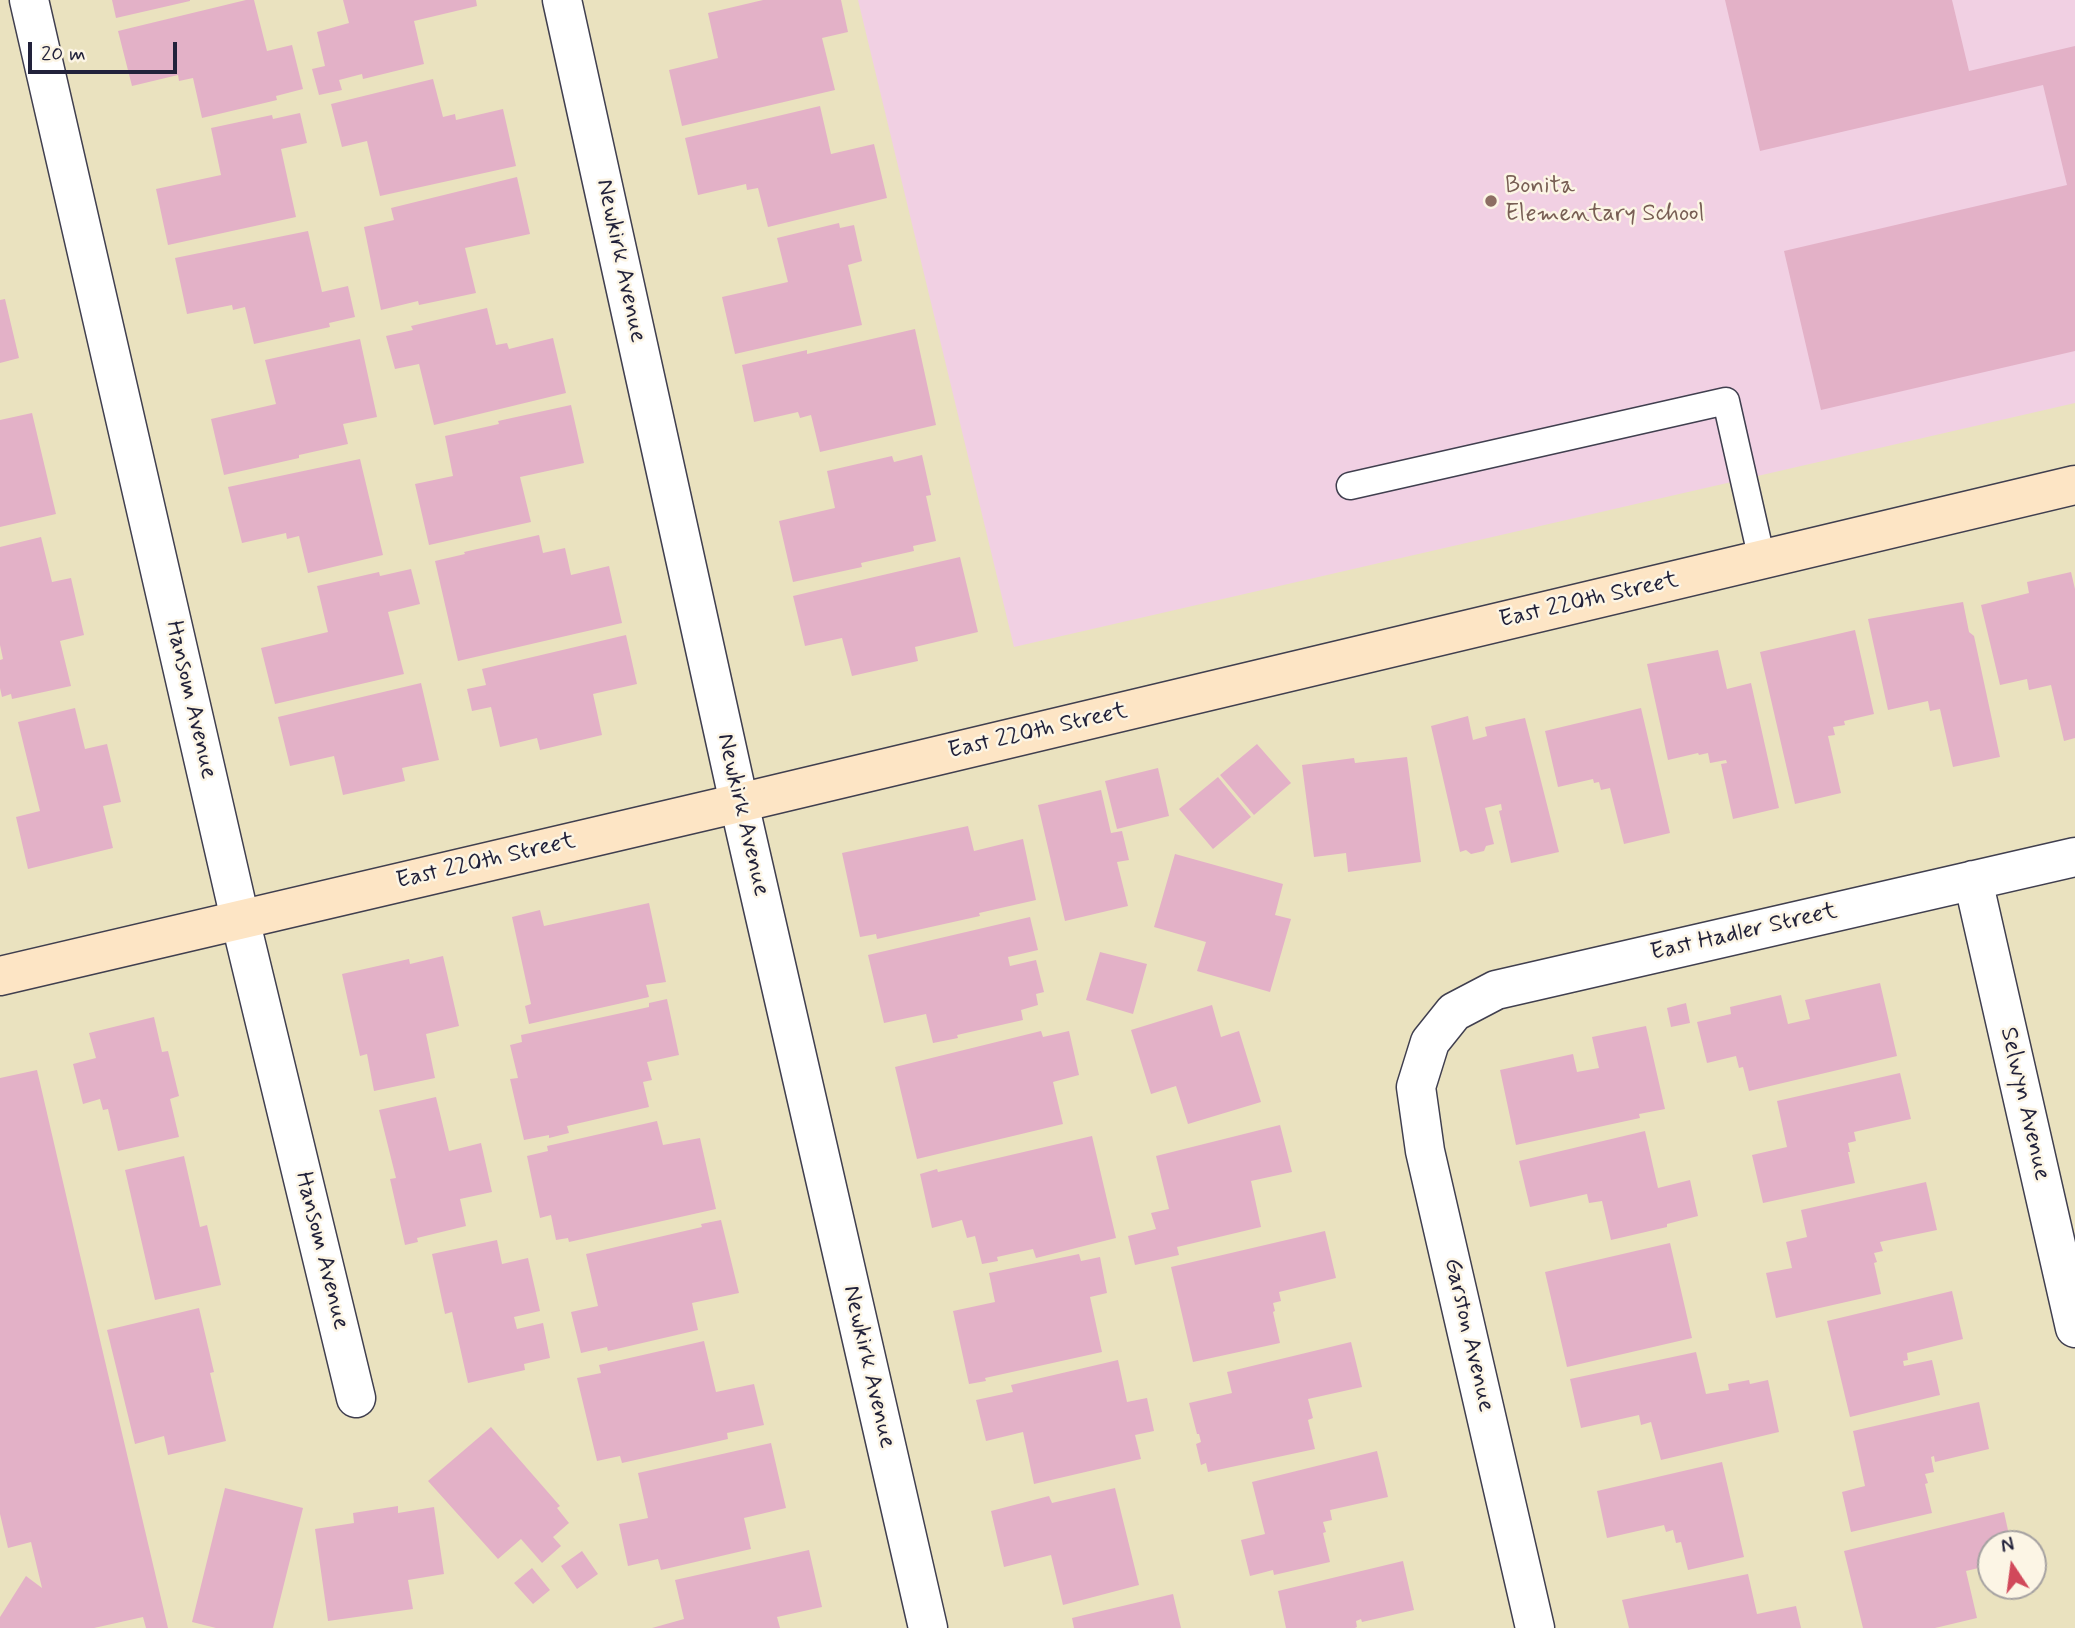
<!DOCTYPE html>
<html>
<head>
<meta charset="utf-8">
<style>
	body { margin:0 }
	#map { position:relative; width:2075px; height:1628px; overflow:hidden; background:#eae2bf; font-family:Mynerve,sans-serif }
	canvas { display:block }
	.north { position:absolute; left:1977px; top:1530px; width:70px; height:70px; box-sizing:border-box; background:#fcf5e5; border:2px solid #a5a1a1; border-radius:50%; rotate:347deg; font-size:19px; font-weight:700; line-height:28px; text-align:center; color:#22223b }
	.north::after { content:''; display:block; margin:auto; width:24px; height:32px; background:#d1495b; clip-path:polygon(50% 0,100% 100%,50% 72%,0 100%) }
	.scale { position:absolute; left:28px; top:42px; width:149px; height:32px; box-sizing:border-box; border:4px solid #22223b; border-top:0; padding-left:9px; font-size:21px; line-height:24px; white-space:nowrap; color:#22223b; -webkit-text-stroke:5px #fcf5e5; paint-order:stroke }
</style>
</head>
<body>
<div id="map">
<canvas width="2075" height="1628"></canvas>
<div class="north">N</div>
<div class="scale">20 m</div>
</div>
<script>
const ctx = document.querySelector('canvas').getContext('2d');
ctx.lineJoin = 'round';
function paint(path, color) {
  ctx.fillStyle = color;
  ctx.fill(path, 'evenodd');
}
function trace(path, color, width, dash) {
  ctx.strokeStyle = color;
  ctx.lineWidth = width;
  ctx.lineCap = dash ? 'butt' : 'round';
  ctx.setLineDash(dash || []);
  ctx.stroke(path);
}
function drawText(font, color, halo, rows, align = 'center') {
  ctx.font = font + ' Mynerve,sans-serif';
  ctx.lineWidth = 5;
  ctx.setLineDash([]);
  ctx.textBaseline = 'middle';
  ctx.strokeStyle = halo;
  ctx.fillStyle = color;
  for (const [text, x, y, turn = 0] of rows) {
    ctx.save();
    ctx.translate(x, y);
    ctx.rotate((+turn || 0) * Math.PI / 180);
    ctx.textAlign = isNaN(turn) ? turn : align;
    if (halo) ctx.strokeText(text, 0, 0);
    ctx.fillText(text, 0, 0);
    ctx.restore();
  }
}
paint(new Path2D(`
	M858 0H2075V403L1014 647Z`), '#f1d0e3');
paint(new Path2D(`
	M112 0H190V1L116 18Z
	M246 0H254L267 51 292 45 303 89 276 96 277 100 202 118 193 78 179 81 178 75 132 86 118 31Z
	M343 0H476L477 6 414 21 424 64 363 79 362 74 339 80 342 90 319 95 312 69 325 66 317 32 349 23Z
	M763 0H841L848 32 822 38 835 90 682 126 669 70 718 58 708 13Z
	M1725 0H1952L1969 71 2075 46V351L1821 410 1784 251 2067 185 2043 85 1760 151Z
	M433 79 443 117 455 114 456 120 503 109 516 166 380 196 367 141 342 147 331 104Z
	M820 106 831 154 874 144 887 198 768 227 758 188 747 190 746 184 698 195 685 138Z
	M300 113 307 143 281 149 296 217 168 245 156 189 221 175 211 128 272 115 273 119Z
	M517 177 530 234 465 248 476 293 419 305 418 301 381 310 364 227 394 220 391 208Z
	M839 223 840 228 854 225 862 261 848 265 862 325 735 354 722 297 788 282 777 238Z
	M308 231 322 292 348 286 355 317 329 323 330 327 254 344 245 307 233 310 232 305 187 314 175 258Z
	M5 299 19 358 0 363V300Z
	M487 308 496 345 507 343 509 349 553 338 566 393 434 425 419 364 395 369 386 336 413 330 411 326Z
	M915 329 936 425 820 452 811 415 800 418 798 412 754 422 742 365 807 350V354Z
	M360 339 377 417 343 424 348 444 299 455V458L224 475 211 419 276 404 265 360Z
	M571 405 584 463 520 477 531 522 429 545 415 484 453 476 445 436 499 424 498 421Z
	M32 413 56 514 0 527V420Z
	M922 455 931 495 926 496 936 541 913 546 914 551 861 563 862 567 793 582 779 521 835 508 827 471 892 456 894 462Z
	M360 459 383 555 308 573 299 536 287 539 286 533 242 543 228 487Z
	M539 535 543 553 565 548 571 575 609 566 622 623 458 661 435 561 465 554 464 552Z
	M41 537 52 582 71 578 84 635 60 641 71 686 12 699 11 694 2 697 0 688V660L3 659 0 645V547Z
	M960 557 978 632 915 647 918 661 852 676 842 638 805 646 793 596Z
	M411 569 420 604 388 612 404 674 275 704 261 648 328 632 317 586 379 572 380 576Z
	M2071 572 2075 589V738L2064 741 2051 685 2029 690 2027 679 2000 685 1981 605 2029 593 2027 582Z
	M1963 602 1969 632 1974 636 2000 757 1953 767 1940 709 1930 711 1928 701 1888 710 1868 619Z
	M1855 630 1874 714 1844 721 1845 725 1833 727 1835 735 1828 736 1841 793 1795 804 1760 652Z
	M626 635 637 684 593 694 602 735 540 750 537 738 500 747 491 707 472 711 467 689 486 685 482 669Z
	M1718 650 1727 689 1751 683 1779 808 1733 819 1721 764 1727 763 1726 760 1710 763 1708 753 1699 755 1698 753 1668 760 1647 664Z
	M421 683 439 760 402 768 405 781 343 795 334 756 290 766 278 717Z
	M75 708 85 749 107 744 121 802 103 806 113 848 28 869 16 817 40 811 18 722Z
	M1641 708 1670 833 1624 844 1610 788 1601 790 1599 782 1594 783 1593 779 1558 787 1545 731Z
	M1468 716 1473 740 1487 736 1485 727 1525 718 1559 852 1511 863 1499 811 1502 810 1501 804 1485 808 1494 844 1486 846 1484 851 1471 854 1466 850 1460 852 1431 726Z
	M1257 744 1291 783 1254 815 1220 775Z
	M1407 757 1421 862 1348 872 1346 853 1314 857 1302 765 1354 758 1355 763Z
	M1158 768 1169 816 1117 829 1105 781Z
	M1218 777 1251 817 1213 849 1179 809Z
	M1101 790 1111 833 1122 831 1129 860 1117 862 1128 906 1065 921 1038 805Z
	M968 826 974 851 1023 839 1036 900 979 913 980 916 877 939 876 934 860 937 842 853Z
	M1175 854 1283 884 1275 915 1291 919 1270 992 1197 971 1206 942 1154 927Z
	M649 903 666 982 646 985 649 997 529 1024 525 1006 531 1004 512 917 540 910 544 926Z
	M1030 917 1038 950 1008 957 1010 966 1036 960 1044 992 1036 994 1038 1005 1021 1010 1023 1020 957 1035 958 1038 933 1043 926 1014 884 1023 868 955Z
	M1100 952 1147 964 1133 1014 1086 1000Z
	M443 956 459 1026 426 1034 435 1078 374 1091 367 1054 360 1056 342 974 409 959 410 964Z
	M1880 983 1897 1056 1749 1091 1743 1067 1739 1068 1736 1056 1707 1063 1697 1022 1731 1014 1730 1007 1781 995 1788 1024 1810 1019 1805 1000Z
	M667 999 679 1055 647 1062 652 1080 643 1082 649 1107 567 1126 569 1133 549 1138V1135L524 1140 510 1079 518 1078 510 1045 522 1042 521 1035 649 1007V1003Z
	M1686 1003 1690 1023 1671 1027 1667 1008Z
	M1212 1005 1221 1037 1239 1031 1261 1102 1188 1124 1176 1086 1151 1094 1131 1030Z
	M154 1017 162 1052 168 1051 179 1096 170 1099 179 1137 118 1151 108 1109 103 1110 100 1099 83 1104 73 1064 96 1058 89 1033Z
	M1646 1026 1665 1109 1639 1114 1640 1118 1516 1145 1500 1070 1573 1054 1577 1072 1599 1068 1592 1037Z
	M1041 1031 1043 1037 1069 1031 1079 1075 1053 1082 1063 1124 917 1159 895 1067Z
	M37 1070 79 1251 168 1628H146L143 1617 94 1628H0V1617L26 1576 42 1588 31 1542 8 1548 0 1514V1078Z
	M1900 1073 1911 1119 1854 1132 1856 1141 1848 1143 1850 1152H1848L1855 1183 1763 1203 1752 1155 1787 1147 1777 1101Z
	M436 1097 449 1151 481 1143 492 1192 460 1199 466 1226 417 1238 418 1242 405 1245 390 1179 396 1178 379 1110Z
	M657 1121 663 1145 700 1138 716 1209 569 1242 568 1238 556 1240 551 1215 540 1218 527 1156 548 1151 547 1146Z
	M1280 1125 1292 1172 1251 1181 1261 1227 1177 1247 1179 1255 1135 1265 1128 1236 1156 1229 1151 1213 1169 1209 1156 1156Z
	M1645 1131 1658 1188 1690 1180 1698 1216 1667 1224V1227L1611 1240 1602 1201 1589 1203 1587 1194 1530 1207 1519 1161Z
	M1092 1136 1116 1238 1036 1258 1033 1249 997 1257 998 1261 982 1264 975 1236 967 1238 962 1220 932 1228 920 1174 937 1169 938 1172Z
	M184 1156 200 1227 207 1225 221 1285 155 1300 125 1170Z
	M1926 1182 1937 1230 1880 1242 1883 1251 1874 1253 1877 1262 1874 1263 1881 1294 1776 1318 1766 1273 1792 1268 1786 1242 1807 1237 1801 1210Z
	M721 1220 739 1293 692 1303 698 1330 608 1351 607 1347 581 1353 571 1312 598 1306 586 1254 702 1227 701 1224Z
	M1325 1231 1336 1278 1279 1292 1281 1301 1273 1303 1275 1311 1273 1312 1280 1343 1193 1362 1171 1267Z
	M497 1240 502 1264 528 1258 540 1311 514 1317 517 1329 543 1323 550 1358 524 1364 525 1370 468 1383 452 1312 445 1314 432 1254Z
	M1670 1243 1692 1338 1567 1367 1545 1272Z
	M1079 1254 1081 1261 1100 1257 1107 1293 1090 1297 1102 1352 985 1378 986 1381 969 1384 953 1311 995 1302 989 1273Z
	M1952 1291 1963 1339 1907 1353 1908 1360 1903 1361 1904 1366 1932 1360 1940 1395 1850 1417 1827 1321Z
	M199 1308 214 1372 210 1373 226 1441 168 1455 164 1436 135 1444 107 1330Z
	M704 1341 716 1392 754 1384 764 1425 727 1433 728 1439 622 1463 620 1456 597 1461 577 1378 601 1373 599 1365Z
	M1351 1342 1362 1387 1308 1399 1313 1418 1308 1420 1315 1449 1208 1472 1206 1463 1201 1465 1196 1444 1201 1442 1199 1434H1197L1189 1403 1232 1393 1227 1372Z
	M1696 1352 1706 1394 1729 1390 1728 1384 1749 1380 1750 1384 1768 1380 1779 1432 1661 1460 1651 1422 1641 1425 1639 1415 1581 1428 1570 1379Z
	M1118 1360 1127 1402 1147 1398 1154 1431 1135 1435 1141 1459 1034 1484 1023 1432 986 1441 976 1400 1013 1392 1011 1385Z
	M1979 1402 1989 1449 1935 1462 1934 1456 1931 1457 1934 1472 1925 1474 1928 1483 1925 1484 1932 1513 1851 1532 1842 1492 1865 1486 1853 1431Z
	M491 1427 560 1506 557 1508 569 1523 553 1537 561 1546 542 1563 521 1539 498 1559 428 1481Z
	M771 1443 786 1508 744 1518 751 1549 661 1570 658 1559 628 1566 619 1524 648 1518 638 1473Z
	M1377 1451 1388 1497 1330 1510 1332 1520 1323 1522 1326 1532 1323 1533 1330 1562 1274 1575 1273 1570 1250 1576 1241 1540 1265 1534 1252 1482Z
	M1722 1462 1744 1557 1688 1570 1681 1542 1676 1543 1673 1530 1666 1532 1664 1525 1607 1538 1597 1491Z
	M225 1488 303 1508 273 1628H216L192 1622Z
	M1115 1488 1139 1585 1063 1605 1051 1555 1004 1567 991 1511 1049 1496 1052 1503Z
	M398 1506V1513L434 1507 444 1574 408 1580 413 1609 328 1621 315 1529 354 1523 353 1513Z
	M2004 1512 2011 1544H1991V1565L1966 1571 1977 1618 1935 1628H1863L1844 1551Z
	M809 1550 822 1607 777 1617 780 1628H652L684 1619 675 1580Z
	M582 1551 598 1574 577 1589 561 1566Z
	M1403 1561 1414 1610 1362 1622 1361 1619 1356 1621 1357 1627 1355 1628H1286L1278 1591Z
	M532 1568 550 1590 533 1604 514 1583Z
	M1748 1574 1757 1614 1796 1606 1801 1628H1629L1622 1600Z
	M1173 1594 1181 1628H1074L1072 1618Z`), '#e3b1c7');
const lane = new Path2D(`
	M1350 486 1726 401 1762 560`);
const street = new Path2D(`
	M29 0 240 919 356 1398
	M562 0 739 803 928 1628
	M1973 880 2075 1328
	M1535 1628 1425 1151 1416 1087 1430 1042 1454 1012 1496 990 2075 857`);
const secondary = new Path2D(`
	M0 976 739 803 2075 485`);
trace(lane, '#403f4f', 29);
trace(street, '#403f4f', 41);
trace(secondary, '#403f4f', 41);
trace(lane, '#fff', 26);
trace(street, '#fff', 38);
trace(secondary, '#fde5c5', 38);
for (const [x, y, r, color] of [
	[1491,201,7,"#8d6e63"]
]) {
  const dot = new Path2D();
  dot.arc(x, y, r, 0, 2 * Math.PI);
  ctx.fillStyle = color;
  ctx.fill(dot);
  trace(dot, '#fcf5e5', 2.5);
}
drawText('24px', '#785e54', '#fcf5e5', [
	["Bonita",1505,187],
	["Elementary School",1505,215]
], 'left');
drawText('24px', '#22223b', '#fcf5e5', [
	["Newkirk Avenue",620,261,78],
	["East 220th Street",1589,601,-13],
	["Hansom Avenue",190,700,77],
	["East 220th Street",1038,732,-13],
	["Newkirk Avenue",742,815,77],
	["East 220th Street",486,862,-13],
	["East Hadler Street",1744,933,-13],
	["Selwyn Avenue",2024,1104,77],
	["Hansom Avenue",321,1251,76],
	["Garston Avenue",1468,1335,77],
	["Newkirk Avenue",868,1367,77]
]);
</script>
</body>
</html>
